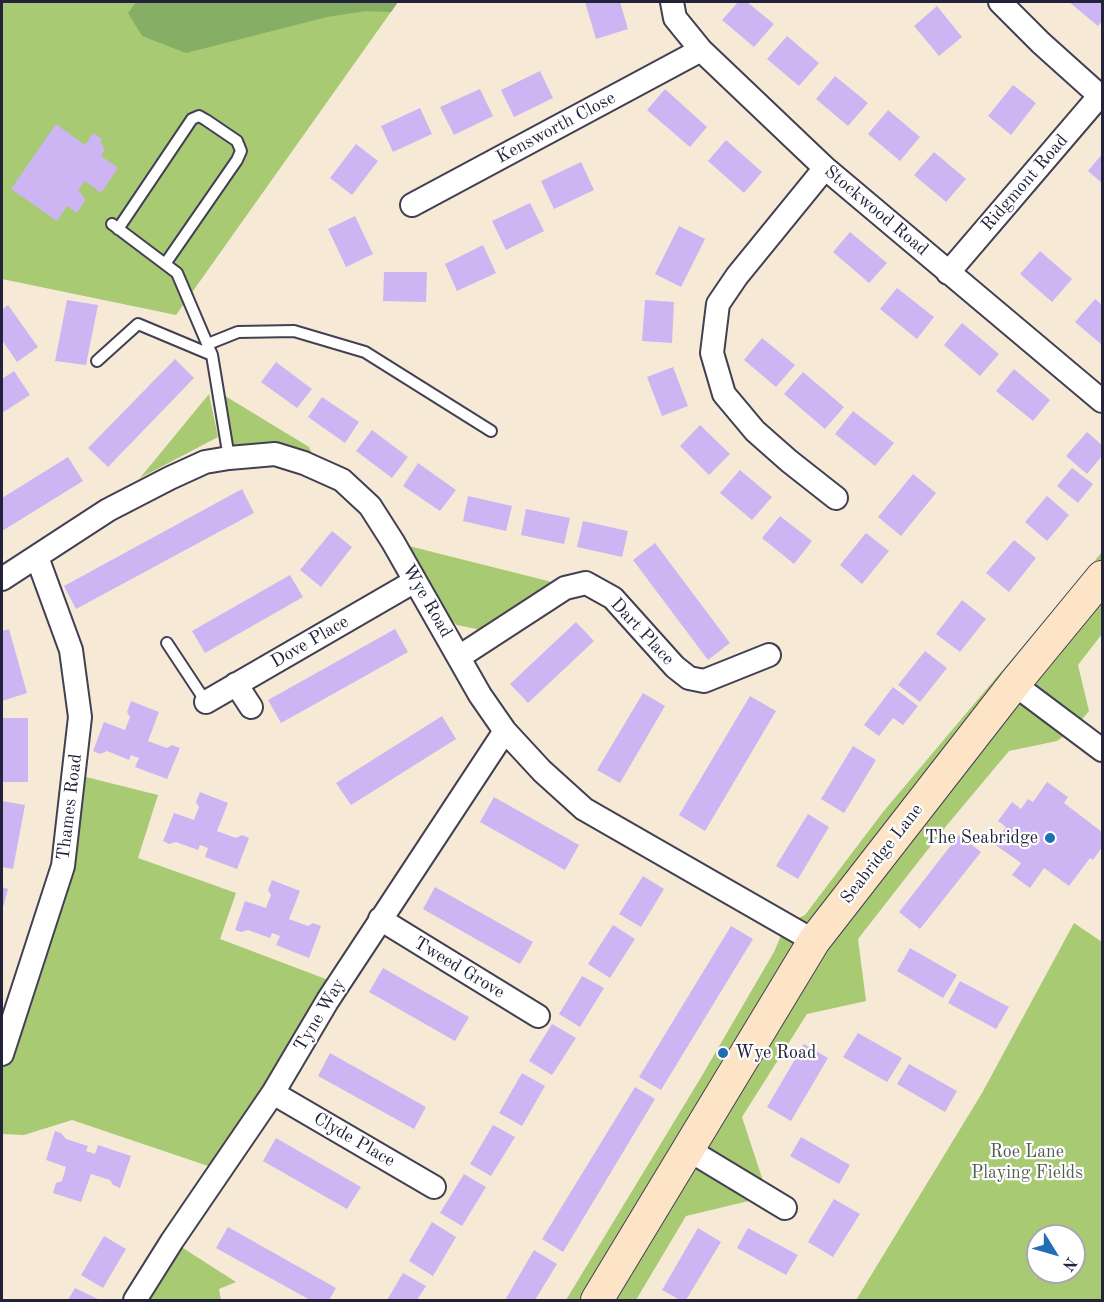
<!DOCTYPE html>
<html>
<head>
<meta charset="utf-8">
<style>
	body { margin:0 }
	#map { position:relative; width:1104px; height:1302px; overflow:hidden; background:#f6ead7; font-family:"Old Standard TT",serif }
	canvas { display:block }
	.frame { position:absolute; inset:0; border:3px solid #22223b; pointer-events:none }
	.north { position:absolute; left:1026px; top:1224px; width:60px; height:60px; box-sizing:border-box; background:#fff; border:2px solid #a7a7b1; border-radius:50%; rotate:127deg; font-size:16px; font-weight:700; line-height:24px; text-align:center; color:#22223b }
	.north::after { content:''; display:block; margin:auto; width:21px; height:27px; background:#1f6fb2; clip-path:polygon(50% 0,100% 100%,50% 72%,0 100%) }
</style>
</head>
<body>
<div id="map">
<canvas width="1104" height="1302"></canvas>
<div class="frame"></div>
<div class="north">N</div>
</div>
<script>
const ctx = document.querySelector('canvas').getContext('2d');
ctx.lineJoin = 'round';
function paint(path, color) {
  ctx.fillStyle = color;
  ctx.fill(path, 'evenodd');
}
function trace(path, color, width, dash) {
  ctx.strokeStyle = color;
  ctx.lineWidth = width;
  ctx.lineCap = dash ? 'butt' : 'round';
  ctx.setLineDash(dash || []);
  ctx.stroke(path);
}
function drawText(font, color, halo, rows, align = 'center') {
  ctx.font = font + ' "Old Standard TT",serif';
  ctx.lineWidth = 4.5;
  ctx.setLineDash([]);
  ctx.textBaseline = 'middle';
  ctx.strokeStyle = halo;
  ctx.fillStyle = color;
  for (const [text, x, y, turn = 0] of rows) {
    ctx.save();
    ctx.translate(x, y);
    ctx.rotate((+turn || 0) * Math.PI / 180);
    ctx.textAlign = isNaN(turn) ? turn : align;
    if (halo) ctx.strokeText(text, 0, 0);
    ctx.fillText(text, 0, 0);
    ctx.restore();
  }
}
paint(new Path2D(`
	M2 2H398L176 315 2 279Z
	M217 391 309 447 314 457 229 458Z
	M209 394 218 437 140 478Z
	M393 542 548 581 565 588 496 633 457 625 424 597Z
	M1102 552V634L1078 665 1089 711 1074 729 1057 741 1009 751 947 825 858 939 866 1001 807 1014 742 1117 763 1181 757 1199 686 1216 636 1300H566L700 1079 774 952 786 924 805 915 883 812Z
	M74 774 158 795 138 858 236 893 220 939 339 984 220 1170 72 1120 24 1135 2 1134V1054L63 866Z
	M1074 923 1102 942V1300H856L982 1093ZM1038 1236H1074V1272H1038Z
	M172 1241 236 1282 219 1289 221 1300H135Z`), '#a8ca73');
paint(new Path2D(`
	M136 2H398L391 12 366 11 327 17 186 53 142 36 128 13Z`), '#86ae65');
paint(new Path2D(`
	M585 2H620L628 29 596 39Z
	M738 2H747L774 24 754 47 722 20Z
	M1069 2H1102V21L1098 26Z
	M937 6 962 37 939 56 914 26Z
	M787 36 819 63 799 86 767 59Z
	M540 71 553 98 514 117 501 90Z
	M835 76 868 103 848 126 816 99Z
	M1013 85 1036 103 1011 135 988 116Z
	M480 89 493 116 454 135 440 107Z
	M665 89 707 127 690 147 647 110Z
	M420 108 432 134 393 152 381 126Z
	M888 110 920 137 900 161 868 134Z
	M56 124 85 145 93 133 102 139 100 142 103 145 104 151 101 156 118 168 101 193 85 181 78 191 82 194 85 200 77 213 67 206 57 221 11 189Z
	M726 140 762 172 744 193 708 161Z
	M356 144 378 161 352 195 330 178Z
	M934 152 966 179 946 202 914 175Z
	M1102 154V183L1088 171Z
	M581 162 594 190 554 209 541 181Z
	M530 203 544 231 506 250 492 221Z
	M355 216 373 254 346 267 328 229Z
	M679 226 705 239 681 287 655 274Z
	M850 232 887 263 869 283 833 252Z
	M483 245 496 273 457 291 445 264Z
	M1040 251 1072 279 1052 302 1020 274Z
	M384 272H427L426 302 383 301Z
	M897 288 934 317 917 339 880 309Z
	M1095 299 1102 305V345L1075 322Z
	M67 300 98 305 86 365 55 361Z
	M645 300 674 302 672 343 642 341Z
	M8 305 38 347 17 362 2 340V310Z
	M962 323 999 354 980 376 944 345Z
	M762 338 795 365 776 387 744 360Z
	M175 359 194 378 108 467 88 448Z
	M276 362 312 389 297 408 261 382Z
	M673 367 688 406 662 416 647 377Z
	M1014 369 1050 400 1033 421 996 391Z
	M14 371 30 395 2 413V379Z
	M803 372 844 407 825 429 784 394Z
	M322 397 359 422 345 443 308 417Z
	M853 411 894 443 875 466 835 434Z
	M700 425 730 454 709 475 680 446Z
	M372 430 408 457 392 478 356 451Z
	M1087 432 1102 445V456L1087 474 1066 456Z
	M68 457 83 481 2 531V498Z
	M418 463 456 490 440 511 403 486Z
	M1072 468 1093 484 1078 503 1057 486Z
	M740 470 772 497 752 520 720 493Z
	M913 474 936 493 901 536 878 517Z
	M242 489 254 513 76 609 64 586Z
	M468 496 512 506 506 531 463 521Z
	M1047 496 1069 515 1047 541 1025 522Z
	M526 509 570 518 564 544 521 535Z
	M780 516 812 541 794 564 762 538Z
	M583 521 628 531 622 557 577 547Z
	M332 531 352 547 321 587 300 570Z
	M866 533 889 551 862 584 840 565Z
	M1014 540 1036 558 1009 592 986 573Z
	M655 543 730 643 708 660 633 560Z
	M290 575 303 597 205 653 192 631Z
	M962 600 986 619 960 652 936 634Z
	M576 622 594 641 528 703 510 684Z
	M9 629 27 693 2 701V631Z
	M395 629 408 652 281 723 268 700Z
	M925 651 947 668 920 702 898 685Z
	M893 687 918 706 903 725 893 718 879 736 864 725Z
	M643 693 665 706 620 783 597 770Z
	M750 696 776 711 705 831 679 815Z
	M131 701 159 712 148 741 167 748 172 745 180 748 167 779 135 767 139 758 131 755 129 760 107 751 100 754 93 751 104 722 125 730 130 717 127 712Z
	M442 716 456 739 351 805 336 783Z
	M2 718H28V782H2Z
	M853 746 876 760 844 813 821 799Z
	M1047 782 1068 797 1064 803 1102 832V847L1093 860 1090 858 1069 886 1044 868 1030 888 1012 875 1021 863 994 844 1006 827 998 821 1012 802 1021 809 1028 799 1033 802Z
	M200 792 228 803 217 831 236 838 242 835 249 838 237 869 205 857 208 848 200 845 198 850 176 842 169 844 163 841 174 813 194 820 199 807 196 802Z
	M494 797 579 845 565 870 480 822Z
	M2 801 25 805 13 869 2 867Z
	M808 814 829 827 798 879 776 866Z
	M959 835 981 852 920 929 899 912Z
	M643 876 664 889 641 927 619 914Z
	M272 880 300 891 289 919 308 926 313 923 321 926 309 958 276 945 280 936 272 933 270 938 248 930 241 932 235 930 245 901 266 908 271 895 268 890Z
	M2 887 8 889 2 911Z
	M435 887 533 942 520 964 423 909Z
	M613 925 635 939 610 978 588 964Z
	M731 926 753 939 661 1090 639 1077Z
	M910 948 957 975 943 998 897 971Z
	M383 968 469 1017 455 1041 369 992Z
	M582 976 604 988 580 1027 559 1014Z
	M960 981 1009 1007 996 1029 948 1003Z
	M552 1024 576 1038 552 1075 529 1061Z
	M858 1033 902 1058 887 1082 843 1057Z
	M804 1044 828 1058 791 1121 767 1107Z
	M330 1053 426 1107 414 1129 318 1076Z
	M909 1064 957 1091 945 1112 897 1084Z
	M522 1073 545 1086 522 1126 499 1113Z
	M635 1087 655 1099 563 1252 542 1239Z
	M493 1125 515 1137 491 1176 470 1164Z
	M55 1131 61 1133 66 1139 88 1146 86 1151 95 1154 98 1145 131 1156 120 1188 113 1185 110 1180 91 1174 81 1202 53 1193 56 1183 62 1181 66 1167 46 1160Z
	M801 1137 850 1165 839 1184 790 1156Z
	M276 1138 361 1187 347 1209 263 1161Z
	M464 1174 486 1187 462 1226 440 1213Z
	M834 1199 860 1214 833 1257 808 1242Z
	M432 1222 456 1237 433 1276 409 1261Z
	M228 1227 336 1288 329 1300H310L216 1248Z
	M698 1228 721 1242 686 1300H680L662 1290Z
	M748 1228 798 1255 786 1275 737 1248Z
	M104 1236 126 1249 103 1288 81 1275Z
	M534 1250 557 1264 535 1300H505Z
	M403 1273 426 1286 417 1300H387Z
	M75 1288 100 1300H68Z`), '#ccb5f2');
const lane = new Path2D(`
	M112 224 177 273 212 355 229 458
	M118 229 192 119 199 116 206 120 237 141 241 151 237 160 165 264
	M208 344 238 332 294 331 365 352 491 431
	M97 361 138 324 212 355
	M167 643 206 702`);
const street = new Path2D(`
	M672 2 675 18 701 50 825 168 1102 401
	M1000 2 1041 43 1100 96
	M825 168 737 276 718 304 712 353 724 394 755 431 789 461 836 498
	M412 205 701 50
	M948 273 1102 93
	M2 579 108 510 170 478 205 462 229 458 275 454 304 463 342 480 370 506 393 542 480 695 505 731 542 771 584 809 814 941
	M459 657 565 588 586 583 613 598 675 667 689 678 704 681 769 655
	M236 684 251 707
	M1014 684 1102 750
	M206 702 415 581
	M380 919 538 1016
	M2 1054 63 866 80 717 71 650 37 557
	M273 1093 434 1187
	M689 1150 785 1208
	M135 1300 172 1241 273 1093 328 1000 505 731`);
const secondary = new Path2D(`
	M597 1300 814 941 1014 684 1102 577`);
trace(lane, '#424052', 14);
trace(street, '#424052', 26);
trace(secondary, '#424052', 34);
trace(lane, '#fff', 10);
trace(street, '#fff', 22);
trace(secondary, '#fee4c6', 32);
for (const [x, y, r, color] of [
	[1050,838,6,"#1f6fb2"],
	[723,1053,6,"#1f6fb2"]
]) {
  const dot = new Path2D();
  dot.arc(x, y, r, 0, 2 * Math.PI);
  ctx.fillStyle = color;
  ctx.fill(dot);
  trace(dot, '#fff', 2);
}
drawText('18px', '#22223b', '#fff', [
	["Kensworth Close",556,128,-28],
	["Ridgmont Road",1025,183,-49],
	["Stockwood Road",876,211,40],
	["Wye Road",427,601,60],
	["Dart Place",642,632,47],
	["Dove Place",310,642,-30],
	["Thames Road",70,807,-83],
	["Seabridge Lane",882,854,-52],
	["Tweed Grove",459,968,31],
	["Tyne Way",320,1015,-59],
	["Clyde Place",354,1140,30]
]);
drawText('18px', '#22223b', '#fff', [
	["The Seabridge",1038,838],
	["Wye Road",735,1053,"left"]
], 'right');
drawText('18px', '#515d4f', '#fff', [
	["Roe Lane",1027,1152],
	["Playing Fields",1027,1173]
]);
</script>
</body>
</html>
